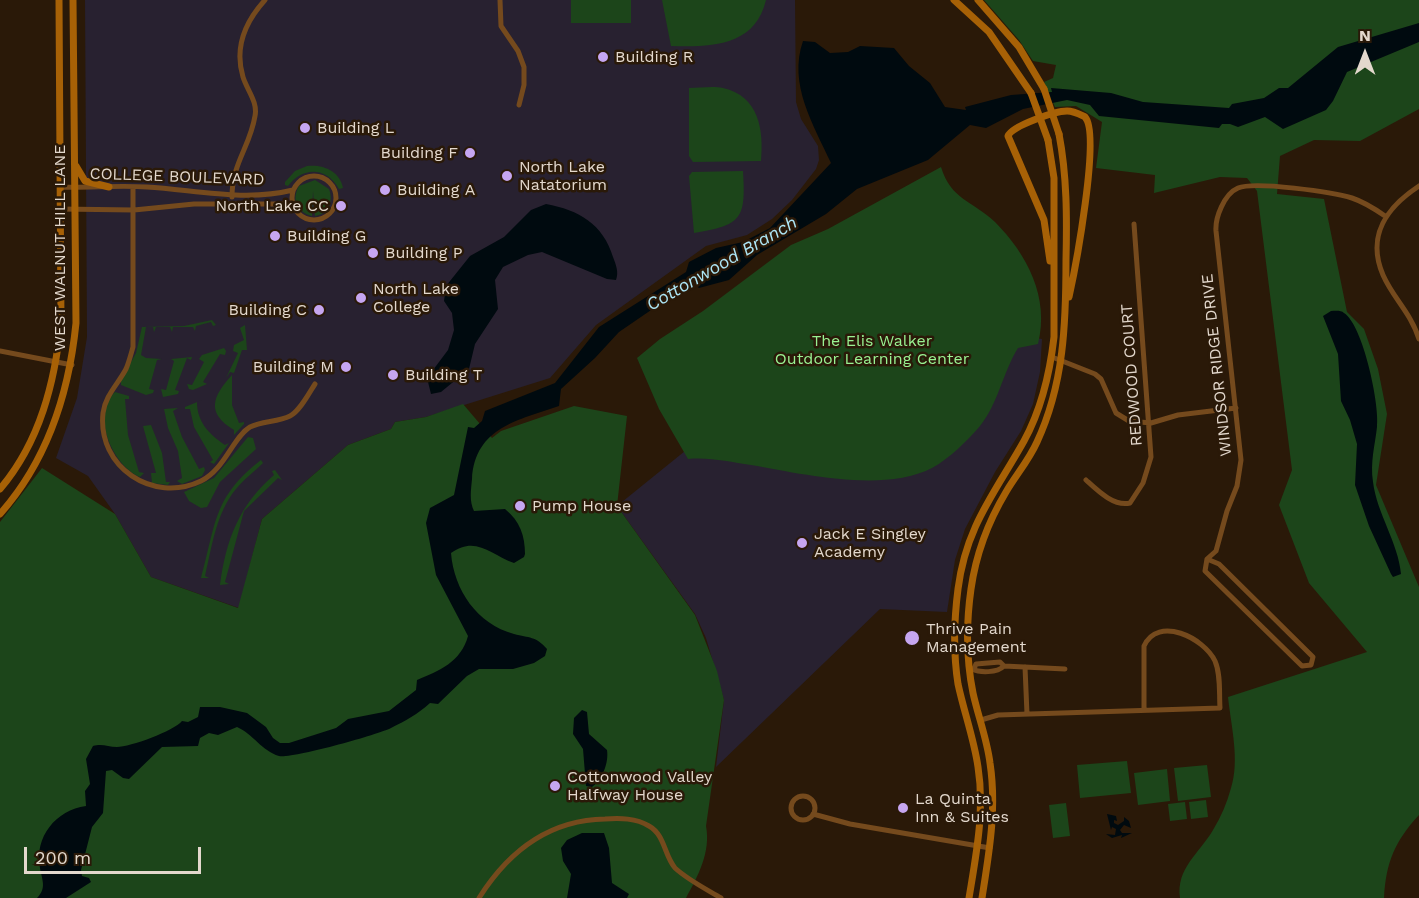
<!DOCTYPE html>
<html>
<head>
<meta charset="utf-8">
<style>
	body { margin:0 }
	#map { position:relative; width:1419px; height:898px; overflow:hidden; background:#2a1908; font-family:"Work Sans",sans-serif }
	canvas { display:block }
	.north { position:absolute; left:1335px; top:24px; width:60px; height:60px; -webkit-text-stroke:4px #2a1908; paint-order:stroke; rotate:0deg; font-size:16px; font-weight:700; line-height:24px; text-align:center; color:#e3d8cd }
	.north::after { content:''; display:block; margin:auto; width:21px; height:27px; background:#e3d8cd; clip-path:polygon(50% 0,100% 100%,50% 72%,0 100%) }
	.scale { position:absolute; left:24px; top:847px; width:177px; height:27px; box-sizing:border-box; border:3px solid #e3d8cd; border-top:0; padding-left:8px; font-size:18px; line-height:21px; white-space:nowrap; color:#e3d8cd; -webkit-text-stroke:4px #2a1908; paint-order:stroke }
</style>
</head>
<body>
<div id="map">
<canvas width="1419" height="898"></canvas>
<div class="north">N</div>
<div class="scale">200 m</div>
</div>
<script>
const ctx = document.querySelector('canvas').getContext('2d');
ctx.lineJoin = 'round';
function paint(path, color) {
  ctx.fillStyle = color;
  ctx.fill(path, 'evenodd');
}
function trace(path, color, width, dash) {
  ctx.strokeStyle = color;
  ctx.lineWidth = width;
  ctx.lineCap = dash ? 'butt' : 'round';
  ctx.setLineDash(dash || []);
  ctx.stroke(path);
}
function drawText(font, color, halo, rows, align = 'center') {
  ctx.font = font + ' "Work Sans",sans-serif';
  ctx.lineWidth = 5;
  ctx.setLineDash([]);
  ctx.textBaseline = 'middle';
  ctx.strokeStyle = halo;
  ctx.fillStyle = color;
  for (const [text, x, y, turn = 0] of rows) {
    ctx.save();
    ctx.translate(x, y);
    ctx.rotate((+turn || 0) * Math.PI / 180);
    ctx.textAlign = isNaN(turn) ? turn : align;
    if (halo) ctx.strokeText(text, 0, 0);
    ctx.fillText(text, 0, 0);
    ctx.restore();
  }
}
paint(new Path2D(`
	M85 0H795L796 102 801 119 818 146 819 160 816 169 792 200 772 219 747 235 706 246 596 325 550 378 426 417 395 422 391 429 348 445 262 519 239 608 151 577 115 514 88 476 56 458 77 398 87 337Z
	M1012 334 1042 339 1040 372 1033 404 1021 431 995 472 965 529 955 560 947 612 880 609 716 767 724 700 706 638 695 614 617 506 685 451Z`), '#282130');
paint(new Path2D(`
	M571 0H631V23H571Z
	M662 0H766C755 47 710 47 671 46Z
	M984 0H1419V109L1360 141 1314 140 1280 156 1277 194 1324 199 1347 312 1364 329 1378 369 1387 414 1376 485 1419 587V815C1395 841 1386 862 1384 898H1180C1176 868 1199 854 1213 830 1221 817 1227 803 1231 788 1240 760 1231 726 1228 697L1367 652 1309 583 1279 505 1292 470 1257 191 1247 178 1220 177 1154 193 1155 175 1096 168 1102 122 1076 106 1055 107 1044 82 1053 78 1056 65 1033 61 1019 40Z
	M689 88C700 88 713 86 723 88 759 96 764 130 761 161L693 162 689 156Z
	M307 166C323 164 340 171 343 188L339 189C327 167 303 166 288 186L285 185V182L295 171Z
	M941 167C951 200 973 201 995 222 1027 254 1050 298 1038 344L1018 348C1003 372 998 404 980 426 968 440 949 459 932 468 883 493 803 474 751 465 730 462 710 457 688 459L659 409 637 358 660 339 703 311 791 245 828 229Z
	M743 171C746 219 742 225 694 233L689 176 692 172Z
	M315 180 329 189C334 202 328 214 315 216L313 191 312 216C297 212 291 200 299 186Z
	M212 320 216 325 213 326 211 322 196 326 195 331 193 327H173L172 332 170 327H156L154 332 153 327H146L141 355 146 358 162 359 157 360 149 389 154 390 153 393 146 395 121 385V380L136 353 142 327 184 326Z
	M245 325 247 350H242L234 373 230 372 226 378 238 353 233 351 234 345 244 340 240 328Z
	M224 348 226 351 225 355 220 354 203 382 207 384 193 390 189 389 187 384 192 385 204 362 199 359 202 355Z
	M192 357 191 360 187 358 175 390 179 391 178 394 163 397 161 389 166 390 174 361 171 359Z
	M232 375V405L239 423 244 422V424L234 435V430C206 413 212 397 232 375Z
	M115 392 129 396V399H125L128 435 139 472 144 473 140 477C113 466 90 414 115 392Z
	M202 400 197 402C197 422 209 434 225 445L229 443 214 464 210 462 213 460 194 427 190 409H185V407Z
	M463 404 492 438 501 431 574 406 627 416 617 506 695 615 717 671 724 700 706 826C711 852 698 876 686 898H0V522L42 468 115 514 151 577 238 608 262 519 348 445 391 429 395 422 426 417Z
	M178 408 173 411 182 437 199 469 204 467 205 470 202 476 182 484 177 481 182 478 178 451 168 428 164 409Z
	M151 425 162 453 166 482H170L168 485 152 483 151 473H156L143 426Z
	M248 437 253 438 256 449 220 482 207 507 201 508 189 501 184 492 214 478Z
	M261 460 263 463C254 472 244 479 236 489 216 513 212 547 205 576L209 578H201C216 524 213 497 261 460Z
	M275 470 282 480 278 478 244 511 225 582 229 584 220 585C226 540 239 505 274 475L272 471Z
	M1127 761 1131 793 1080 798 1077 765Z
	M1207 765 1211 797 1178 801 1174 768Z
	M1167 769 1170 801 1138 805 1134 773Z
	M1206 800 1208 817 1191 819 1189 802Z
	M1185 802 1187 819 1170 821 1168 804Z
	M1066 803 1070 836 1053 838 1049 805Z`), '#1c451a');
paint(new Path2D(`
	M1419 23V42L1347 72 1333 101 1326 110 1283 129 1265 117 1238 127 1230 124H1222L1219 128 1099 116 1090 105 1067 100 1023 109 986 128 970 125 928 160 857 189 826 214 757 255 729 280 699 288 692 282 619 332 595 358 561 389 559 406C519 420 475 427 472 479 471 490 469 501 474 511L505 509C520 521 525 536 525 554L524 557 514 563C491 555 476 535 451 553 454 590 477 624 514 634 529 638 536 636 547 649L545 656 534 663 513 669H479L467 676 438 704 430 703C418 714 405 721 391 728 377 735 291 759 279 756 262 751 253 734 237 727L218 735 209 733 200 738 198 746 162 747 129 779 123 778 112 770 106 771 103 813 92 827 81 870 82 876 89 878 91 882 66 898H37C47 888 42 880 40 868 34 837 56 810 86 806L85 791 90 784 86 759 93 746C102 743 108 747 117 747 130 747 174 731 182 721L188 722 198 717 200 707H220L247 713 266 727 273 738 280 743H289L336 728 348 719 389 711 416 690 417 680C439 671 461 662 468 636L436 575 426 523 430 508 454 495 468 427 474 428 482 421 485 411 555 383 599 327 686 272 689 262 716 248 743 242 770 228 831 163C813 124 788 84 803 41L815 42 830 53 848 52 860 46 894 48 909 66 930 83 945 107 966 110 965 107 1011 95 1052 92 1051 88 1111 93 1143 102 1229 108 1232 104 1264 98 1279 88H1288L1338 47Z
	M546 204C579 210 603 224 613 257 616 265 619 272 616 280L607 279 542 252 528 255 503 267 495 280 498 309 475 344 469 369 441 392 431 394 427 378 448 350 454 330 452 313 444 301 446 286 470 256 504 237 531 210Z
	M1331 311C1335 311 1341 310 1344 313 1363 325 1380 405 1377 427 1375 445 1370 462 1373 482 1377 514 1398 542 1401 574L1393 577 1391 574 1369 526 1355 485 1357 444 1350 420 1341 401 1338 354 1323 316Z
	M582 710 587 712 589 734 607 750C609 763 602 780 592 787L586 786 583 749 573 734 574 718Z
	M1107 814 1116 816 1117 821 1114 820V823L1118 825 1124 821V817L1129 821 1131 828 1124 825 1120 830 1122 833H1132L1121 838 1122 835 1112 838 1106 834 1115 835 1116 829 1112 827 1111 830Z
	M582 833H604L609 848 612 883 629 894 627 898H567L571 874 563 861 561 848 567 840Z`), '#000a0f');
trace(new Path2D(`
	M500 0 501 26 518 51 524 67V85L519 105
	M292 198a22 22 0 1 1 44 0a22 22 0 1 1-44 0Z
	M1419 186C1387 207 1366 235 1383 275 1393 298 1411 313 1419 339
	M60 187C89 188 118 185 147 187 196 190 245 202 293 190
	M133 187V347C131 354 129 362 126 369 118 384 105 396 103 413 97 467 153 504 201 481 225 469 233 437 250 427 262 421 278 422 290 416 300 411 309 393 315 384
	M232 197C232 163 250 147 255 116 258 102 247 90 243 77 234 47 245 22 265 0
	M60 209 134 210 194 204H292
	M0 351 72 365
	M1052 357 1095 374 1101 379 1116 413 1129 421 1151 423 1178 415 1236 408
	M1086 480C1097 490 1114 507 1130 503L1143 483 1151 457 1134 224
	M1207 559 1219 564 1313 657 1311 665 1302 666 1205 571 1207 559 1216 551 1227 511 1237 486 1241 460 1216 231C1215 218 1224 194 1238 188 1255 181 1333 192 1352 198 1364 202 1375 209 1385 216
	M1025 667 1027 714
	M972 669C980 673 997 673 1004 666
	M974 669 976 664 1000 662 1004 666 1065 669
	M981 720 998 715 1220 708C1219 693 1221 675 1215 661 1204 638 1158 615 1144 646V710
	M791 808a12 12 0 1 1 24 0a12 12 0 1 1-24 0Z
	M813 814 850 824 990 848
	M479 898C508 852 548 820 605 819 620 818 636 818 649 826 665 835 664 855 675 868 688 880 706 889 721 898`), '#754a1d', 5);
trace(new Path2D(`
	M954 0 989 32 1031 93
	M978 0 1019 47 1044 89
	M76 166 85 181 109 187
	M1050 261 1044 220 1008 136C1012 126 1055 111 1067 111 1074 111 1079 114 1085 117 1101 134 1075 270 1069 297
	M0 489C40 442 55 382 61 322L59 0
	M0 514C48 460 69 393 76 323L73 0
	M969 898C976 855 985 811 978 767 974 739 964 712 958 684 953 652 954 620 958 589 966 526 995 493 1024 441 1041 410 1050 372 1054 337V178L1048 140
	M982 898C989 853 997 809 990 763 987 739 978 716 973 693 966 658 966 624 971 589 976 554 988 522 1006 492 1016 475 1029 460 1037 442 1064 384 1066 323 1066 260 1067 218 1067 176 1059 134`), '#a76106', 7);
trace(new Path2D(`
	M1044 89 1059 134
	M1031 93 1048 140`), '#a76106', 7);
for (const [x, y, r, color] of [
	[603,57,6,"#c6a6f0"],
	[305,128,6,"#c6a6f0"],
	[470,153,6,"#c6a6f0"],
	[507,176,6,"#c6a6f0"],
	[385,190,6,"#c6a6f0"],
	[341,206,6,"#c6a6f0"],
	[275,236,6,"#c6a6f0"],
	[373,253,6,"#c6a6f0"],
	[361,298,6,"#c6a6f0"],
	[319,310,6,"#c6a6f0"],
	[346,367,6,"#c6a6f0"],
	[393,375,6,"#c6a6f0"],
	[520,506,6,"#c6a6f0"],
	[802,543,6,"#c6a6f0"],
	[912,638,8,"#c6a6f0"],
	[555,786,6,"#c6a6f0"],
	[903,808,6,"#c6a6f0"]
]) {
  const dot = new Path2D();
  dot.arc(x, y, r, 0, 2 * Math.PI);
  ctx.fillStyle = color;
  ctx.fill(dot);
  trace(dot, '#2a1908', 2);
}
drawText('16px', '#e3d8cd', '#2a1908', [
	["Building R",615,57],
	["Building L",317,128],
	["Building F",458,153,"right"],
	["North Lake",519,167],
	["Natatorium",519,185],
	["Building A",397,190],
	["North Lake CC",329,206,"right"],
	["Building G",287,236],
	["Building P",385,253],
	["North Lake",373,289],
	["College",373,307],
	["Building C",307,310,"right"],
	["Building M",334,367,"right"],
	["Building T",405,375],
	["Pump House",532,506],
	["Jack E Singley",814,534],
	["Academy",814,552],
	["Thrive Pain",926,629],
	["Management",926,647],
	["Cottonwood Valley",567,777],
	["Halfway House",567,795],
	["La Quinta",915,799],
	["Inn & Suites",915,817]
], 'left');
drawText('16px', '#e3d8cd', '#2a1908', [
	["COLLEGE BOULEVARD",177,177,2],
	["WEST WALNUT HILL LANE",60,248,-90],
	["WINDSOR RIDGE DRIVE",1217,365,-96],
	["REDWOOD COURT",1132,375,-94]
]);
drawText('16px', '#99f292', '#2a1908', [
	["The Elis Walker",872,341],
	["Outdoor Learning Center",872,359]
]);
drawText('italic 18px', '#ade6f6', '#2a1908', [
	["Cottonwood Branch",722,264,-30]
]);
</script>
</body>
</html>
